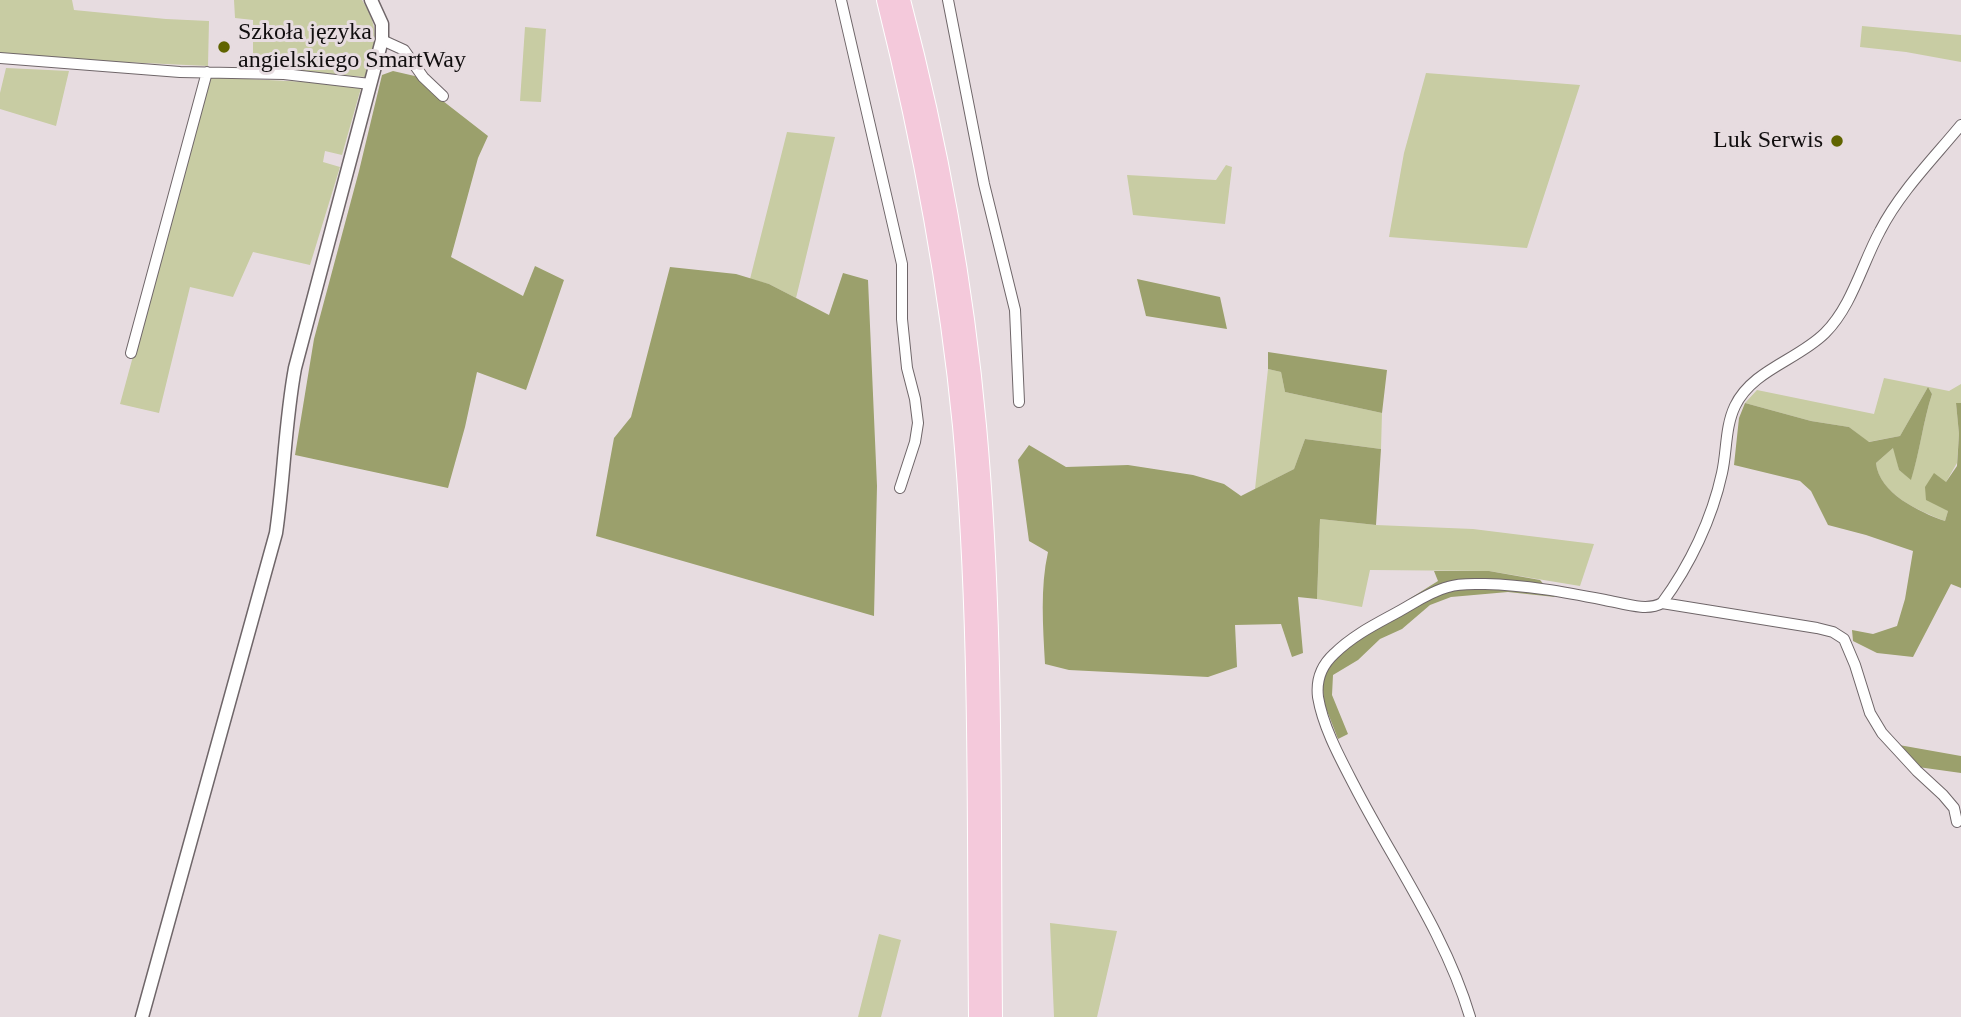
<!DOCTYPE html>
<html>
<head>
<meta charset="utf-8">
<style>
	body { margin:0 }
	canvas { display:block; background:#e7dce0 }
</style>
</head>
<body>
<canvas width="1961" height="1017"></canvas>
<script>
const ctx = document.querySelector('canvas').getContext('2d');
ctx.lineJoin = 'round';
function paint(path, color) {
  ctx.fillStyle = color;
  ctx.fill(path, 'evenodd');
}
function trace(path, color, width, dash) {
  ctx.strokeStyle = color;
  ctx.lineWidth = width;
  ctx.lineCap = dash ? 'butt' : 'round';
  ctx.setLineDash(dash || []);
  ctx.stroke(path);
}
function drawText(font, color, halo, rows, align = 'center') {
  ctx.font = font + ' "Times New Roman",serif';
  ctx.lineWidth = 6;
  ctx.setLineDash([]);
  ctx.textBaseline = 'middle';
  ctx.strokeStyle = halo;
  ctx.fillStyle = color;
  for (const [text, x, y, turn = 0] of rows) {
    ctx.save();
    ctx.translate(x, y);
    ctx.rotate((+turn || 0) * Math.PI / 180);
    ctx.textAlign = isNaN(turn) ? turn : align;
    if (halo) ctx.strokeText(text, 0, 0);
    ctx.fillText(text, 0, 0);
    ctx.restore();
  }
}
paint(new Path2D(`
	M0 0H72L74 10 166 19 209 21 208 66 80 60 0 54Z
	M234 0H362C381 29 376 46 365 77L253 68V20L235 18Z
	M1862 26 1961 35V62L1906 52 1860 47Z
	M525 27 546 29 541 102 520 101Z
	M6 68 69 71 56 126 0 109V93Z
	M1426 73 1580 85 1527 248 1389 237 1404 153Z
	M209 77 327 83 361 88 342 155 325 151 323 162 340 167 310 265 253 252 233 297 190 287 159 413 120 404Z
	M787 132 835 137 796 298 769 284 750 279Z
	M1226 165 1232 167 1225 224 1133 215 1127 175 1216 180Z
	M1268 369 1281 372 1285 392 1382 413 1381 449 1305 439 1294 469 1255 489Z
	M1884 378 1949 391 1961 384V403H1956L1959 434 1957 463 1946 482 1948 511 1945 521C1919 511 1879 494 1876 463L1894 447 1899 470 1911 479C1920 451 1923 422 1932 394L1928 387 1900 436 1868 442 1849 427 1811 421 1745 403 1757 390 1874 414Z
	M1320 519 1376 525 1473 529 1594 544 1580 586 1489 571 1370 570 1362 607 1317 599Z
	M1050 923 1117 931 1097 1017H1054Z
	M879 934 901 940 881 1017H858Z`), '#c8cca3');
paint(new Path2D(`
	M393 71 419 77 443 101 488 136 478 158 451 257 523 296 535 266 564 280 526 390 477 372 465 427 448 488 295 455 314 339 359 171 382 75Z
	M670 267 736 274 769 284 829 315 843 273 868 280 877 486 874 616 596 536 614 438 631 417Z
	M1137 279 1220 297 1227 329 1146 316Z
	M1268 352 1387 370 1382 413 1285 392 1281 372 1268 369Z
	M1928 387 1932 394C1923 422 1920 451 1911 480L1899 470 1893 448 1876 463C1879 493 1919 512 1945 521L1948 511 1926 500 1925 487 1934 473 1946 482 1957 466 1959 434 1956 403H1961V588L1951 584 1913 657 1877 653 1853 641 1852 630 1873 634 1897 626 1905 599 1913 551 1866 535 1828 525 1811 491 1800 481 1734 465 1739 418 1745 403 1811 421 1849 427 1869 442 1900 436Z
	M1305 439 1381 449 1376 525 1320 519 1317 599 1298 597 1303 653 1292 657 1281 624 1235 625 1237 667 1208 677 1069 670 1045 664C1043 626 1040 588 1048 552L1029 541 1018 460 1029 445 1066 467 1128 465 1193 475 1224 484 1241 496 1294 469Z
	M1434 571H1489L1540 580 1555 597 1508 592 1451 597 1430 605 1402 629 1380 639 1358 660 1333 675 1332 695 1348 734 1338 739 1324 703 1322 676 1361 629 1438 581Z
	M1899 745 1961 756V773L1918 767Z`), '#9ba06c');
const minor = new Path2D(`
	M841 0 902 264V319L907 368 915 399 918 423 915 442 900 488
	M948 0 984 184 1015 310 1019 402
	M382 40 404 50 423 77 443 96
	M0 58 180 72 284 74 370 84
	M131 353 207 72
	M1662 603 1817 628 1833 632 1844 639 1855 665 1870 713 1882 733 1917 771 1943 795 1954 808 1957 822
	M1470 1017C1446 935 1393 861 1354 785 1340 758 1323 727 1318 697 1316 680 1322 665 1334 654 1352 636 1374 625 1396 613 1413 604 1429 592 1448 587 1459 583 1472 584 1485 584 1526 585 1564 592 1605 600 1622 603 1647 612 1662 603 1690 565 1712 519 1722 473 1727 451 1725 427 1735 406 1752 370 1798 360 1825 333 1852 306 1862 264 1880 231 1900 192 1933 159 1961 125`);
const tertiary = new Path2D(`
	M142 1017 276 533C284 478 285 422 295 368L382 40V24L371 0`);
const motorway = new Path2D(`
	M886 0C921 140 948 282 962 426 980 622 976 820 978 1017
	M901 0C938 140 964 282 977 426 995 622 991 820 993 1017`);
trace(minor, '#6f6669', 12);
trace(tertiary, '#6f6669', 15);
trace(motorway, '#fff', 20);
trace(minor, '#fff', 10);
trace(tertiary, '#fff', 12);
trace(motorway, '#f4c9db', 18);
for (const [x, y, r, color] of [
	[224,47,7,"#606400"],
	[1837,141,7,"#606400"]
]) {
  const dot = new Path2D();
  dot.arc(x, y, r, 0, 2 * Math.PI);
  ctx.fillStyle = color;
  ctx.fill(dot);
  trace(dot, '#e7dce0', 2.5);
}
drawText('24px', '#110e0f', '#e7dce0', [
	["Szkoła języka",238,33],
	["angielskiego SmartWay",238,61],
	["Luk Serwis",1823,141,"right"]
], 'left');
</script>
</body>
</html>
